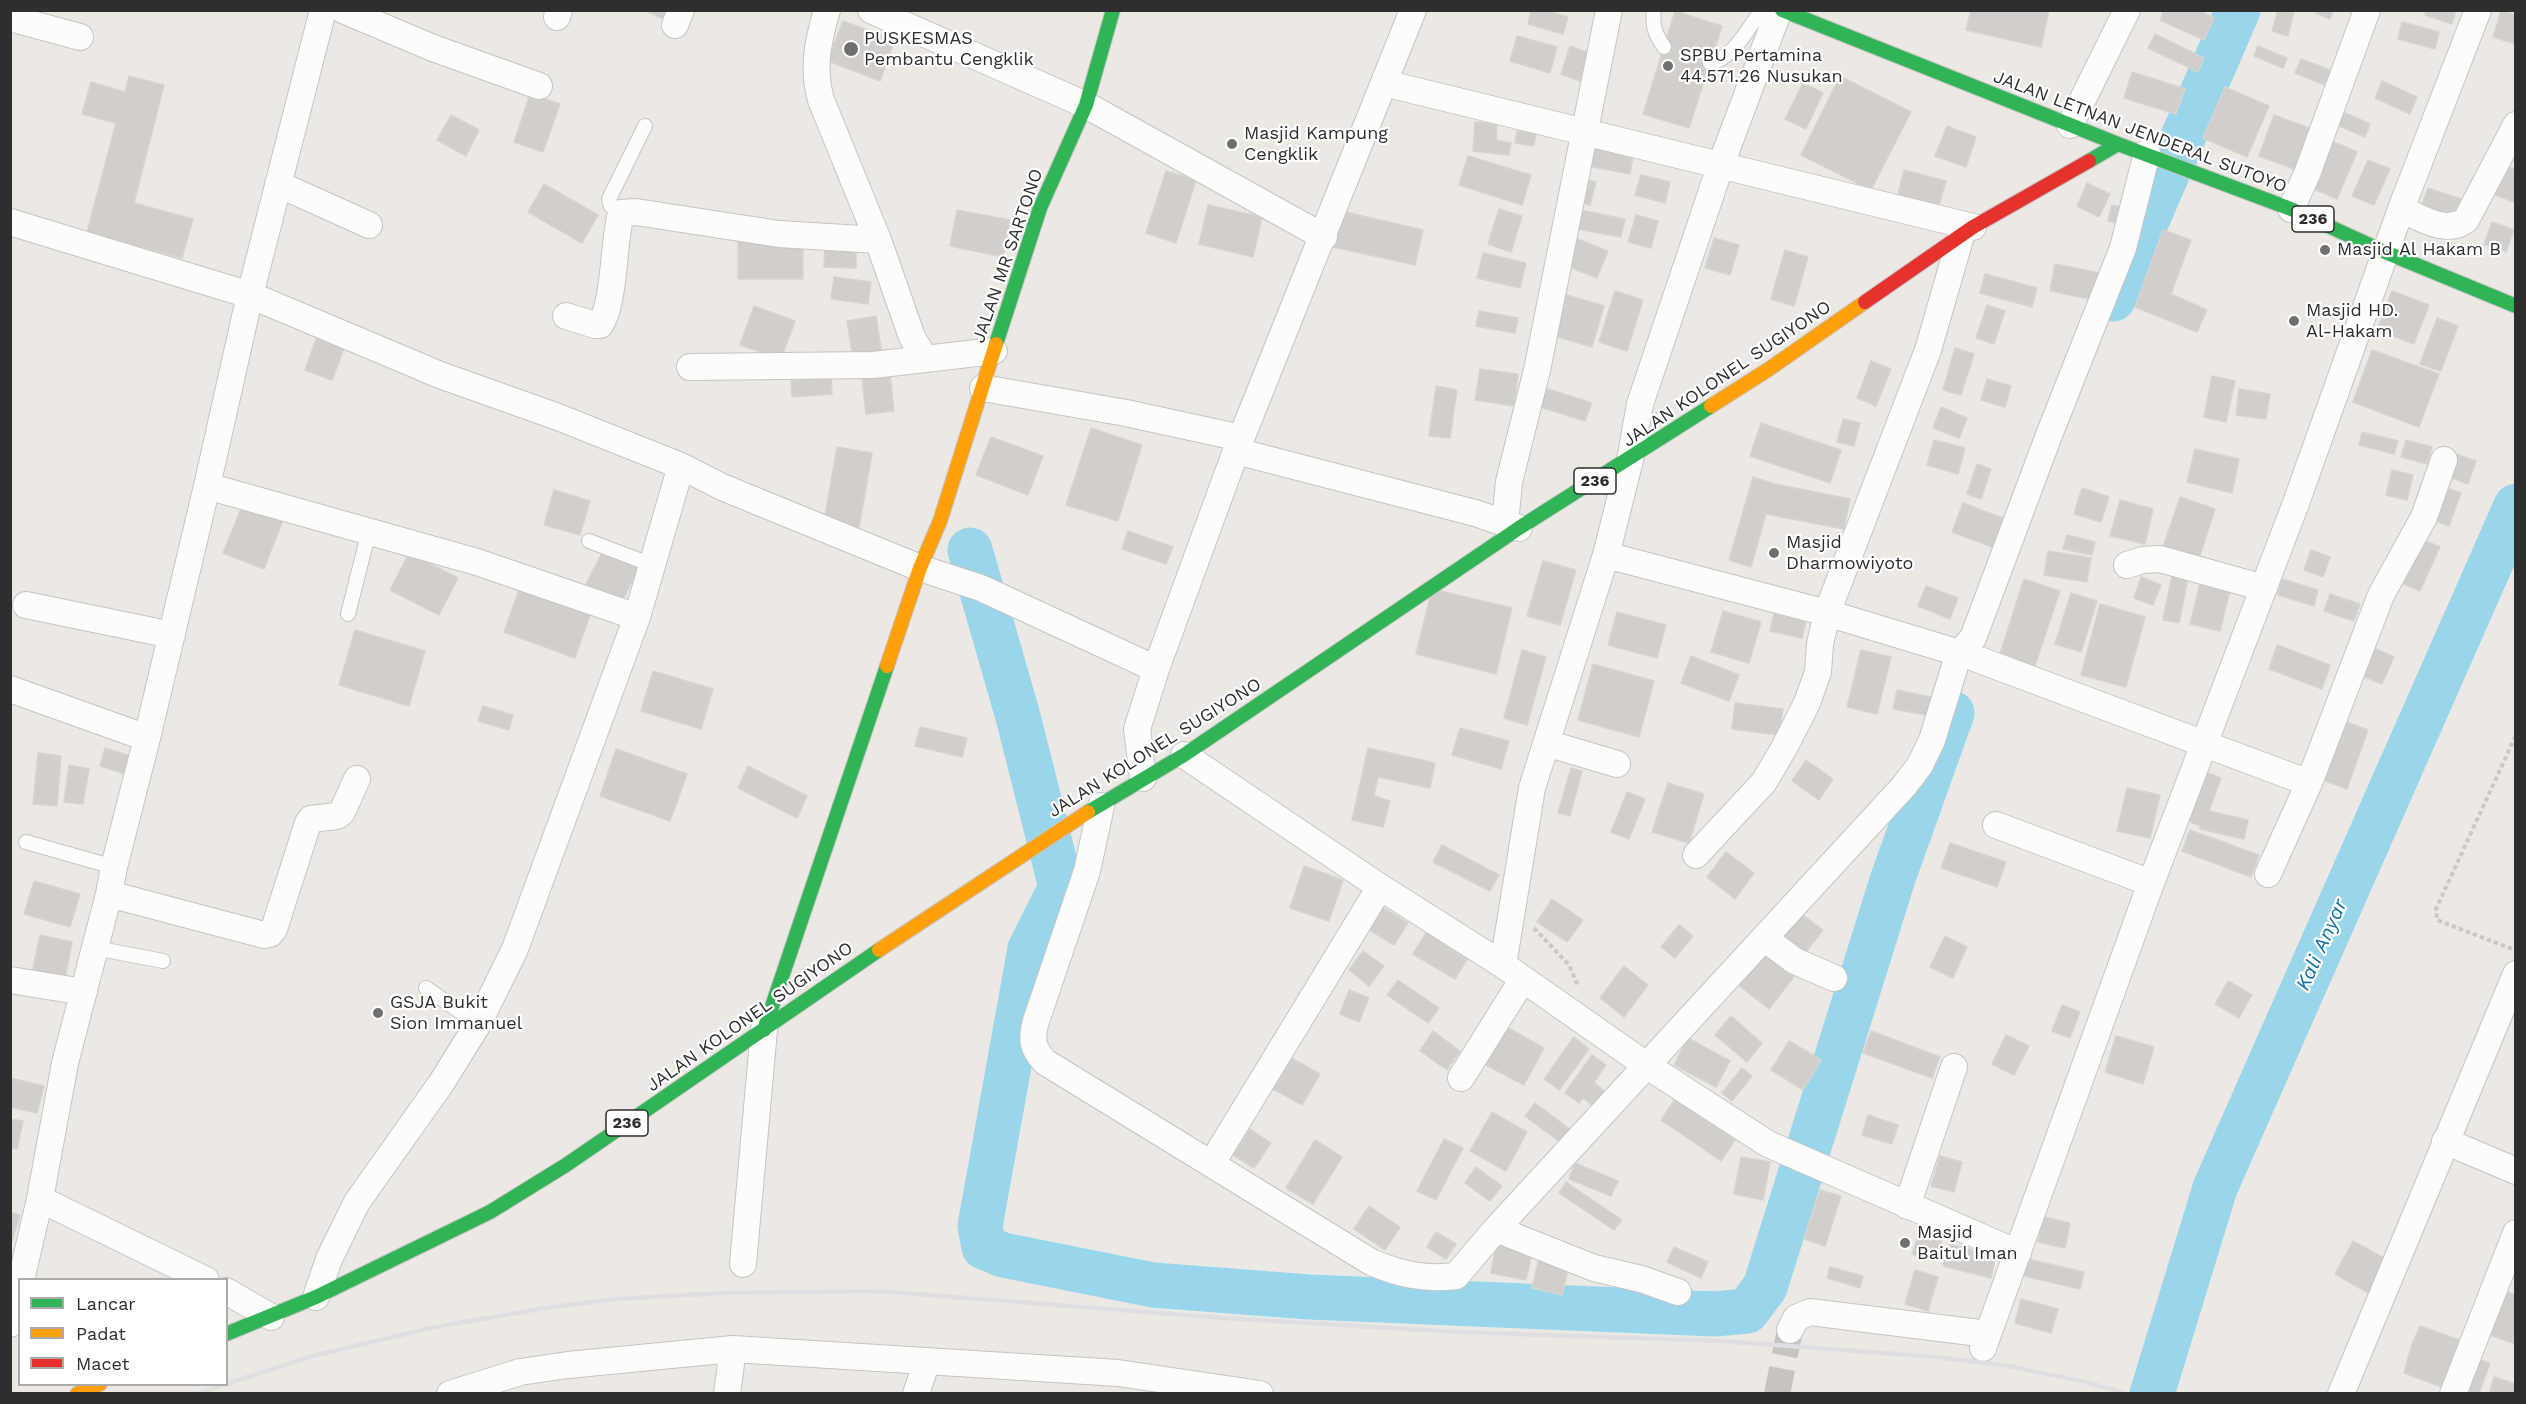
<!DOCTYPE html>
<html>
<head>
<meta charset="utf-8">
<style>
	body { margin:0 }
	#map { position:relative; width:2526px; height:1404px; overflow:hidden; background:#ece8e4; font-family:"Work Sans",sans-serif }
	canvas { display:block }
	.frame { position:absolute; inset:0; border:12px solid #2e2e2e; pointer-events:none }
	.legend { position:absolute; left:18px; top:1278px; width:210px; height:108px; box-sizing:border-box; background:#fff; border:2px solid #ababab; margin:0; padding:8px 10px; list-style:none; font-size:18px; color:#2e2e2e }
	.legend li { display:flex; align-items:center; gap:12px; height:30px }
	.legend b { width:30px; border:2px solid #ababab }
</style>
</head>
<body>
<div id="map">
<canvas width="2526" height="1404"></canvas>
<div class="frame"></div>
<ul class="legend">
<li><b style="height:8px;background:#30b455"></b>Lancar</li>
<li><b style="height:8px;background:#ff9f0a"></b>Padat</li>
<li><b style="height:8px;background:#e5322d"></b>Macet</li>
</ul>
</div>
<script>
const ctx = document.querySelector('canvas').getContext('2d');
ctx.lineJoin = 'round';
function trace(path, color, width, dash) {
  ctx.strokeStyle = color;
  ctx.lineWidth = width;
  ctx.lineCap = dash ? 'butt' : 'round';
  ctx.setLineDash(dash || []);
  ctx.stroke(path);
}
function paint(path, color) {
  ctx.fillStyle = color;
  ctx.fill(path, 'evenodd');
}
function drawText(font, color, halo, rows, align = 'center') {
  ctx.font = font + ' "Work Sans",sans-serif';
  ctx.lineWidth = 4.5;
  ctx.setLineDash([]);
  ctx.textBaseline = 'middle';
  ctx.strokeStyle = halo;
  ctx.fillStyle = color;
  for (const [text, x, y, turn = 0] of rows) {
    ctx.save();
    ctx.translate(x, y);
    ctx.rotate((+turn || 0) * Math.PI / 180);
    ctx.textAlign = isNaN(turn) ? turn : align;
    if (halo) ctx.strokeText(text, 0, 0);
    ctx.fillText(text, 0, 0);
    ctx.restore();
  }
}
trace(new Path2D(`
	M2113 299 2238 10
	M970 550 1017 713 1061 887 1030 949 980 1226 984 1247 1003 1255 1153 1285 1309 1297 1715 1314 1747 1311 1765 1287 1893 878 1952 713
	M2152 1394 2215 1188 2516 506`), '#99d6ec', 45);
const building = new Path2D(`
	M644 10H672L668 21Z
	M1531 10H1545L1568 17 1563 34 1528 24Z
	M1971 10H2049L2041 47 1966 30Z
	M2164 10H2198L2214 18 2204 40 2160 20Z
	M2278 10 2294 12 2288 36 2272 31Z
	M2317 10H2334L2330 19 2316 13Z
	M2426 10H2456L2452 24 2425 15Z
	M1675 11 1722 26 1689 128 1643 114Z
	M2501 11 2516 15V44L2493 37Z
	M843 21 895 40 880 81 828 61Z
	M2402 22 2439 32 2435 49 2398 39Z
	M2155 34 2204 58 2198 72 2148 48Z
	M1517 36 1557 47 1550 73 1510 61Z
	M1570 46 1589 53 1580 81 1561 74Z
	M2258 46 2287 58 2283 68 2254 56Z
	M2301 59 2330 70 2325 85 2295 73Z
	M2132 72 2185 89 2176 114 2124 98Z
	M129 76 164 85 134 203 193 219 182 258 87 232 116 123 82 114 91 82 125 92Z
	M1840 76 1911 112 1871 190 1801 155Z
	M2382 81 2417 97 2410 114 2375 98Z
	M1803 83 1823 93 1806 129 1785 119Z
	M2225 87 2269 106 2247 157 2203 138Z
	M530 94 560 104 543 152 514 142Z
	M2343 112 2370 124 2365 137 2337 125Z
	M451 115 479 130 466 156 437 140Z
	M2274 115 2312 129 2297 170 2259 156Z
	M1475 122 1497 124 1496 140 1511 143 1509 155 1473 151Z
	M1947 126 1976 137 1966 167 1935 156Z
	M1517 131 1536 133 1534 146 1515 143Z
	M2332 141 2357 152 2337 199 2312 188Z
	M1592 148 1633 156 1630 174 1588 166Z
	M1468 156 1531 175 1522 205 1459 185Z
	M2368 160 2390 169 2374 205 2352 196Z
	M2506 166 2516 170V203L2493 194Z
	M1904 170 1946 181 1939 205 1898 194Z
	M1166 171 1196 180 1176 243 1146 233Z
	M1641 175 1670 182 1665 203 1635 195Z
	M1585 179 1596 182 1590 205 1579 202Z
	M2087 183 2110 194 2099 217 2077 206Z
	M544 184 598 215 582 243 528 212Z
	M2428 188 2461 199 2453 222 2420 210Z
	M1208 205 1262 217 1253 257 1199 244Z
	M2112 205 2130 209 2126 226 2108 221Z
	M1499 209 1522 216 1511 252 1488 244Z
	M1575 209 1625 219 1621 237 1572 228Z
	M957 210 1010 220 1003 257 950 246Z
	M1341 211 1423 230 1415 265 1333 247Z
	M1636 215 1658 221 1651 248 1628 242Z
	M2492 222 2514 230 2506 252 2484 244Z
	M2163 230 2191 240 2171 294 2207 310 2197 332 2135 307Z
	M1575 238 1608 251 1597 278 1564 265Z
	M1714 238 1739 245 1730 275 1705 268Z
	M738 240H803V279H738Z
	M825 245 856 246V268L824 267Z
	M1785 250 1808 257 1794 306 1771 299Z
	M1483 253 1526 263 1520 288 1477 278Z
	M2055 264 2104 274 2099 301 2050 291Z
	M1985 274 2037 288 2032 307 1980 293Z
	M834 277 871 282 868 304 831 299Z
	M1615 291 1643 300 1627 351 1599 342Z
	M2392 291 2429 305 2414 344 2377 330Z
	M1560 293 1604 306 1592 347 1548 334Z
	M1987 305 2005 311 1994 344 1976 338Z
	M754 306 795 321 781 359 740 345Z
	M1479 311 1518 318 1515 333 1476 326Z
	M876 316 882 354 853 359 847 321Z
	M2437 318 2458 326 2441 371 2420 364Z
	M317 336 345 346 332 380 305 370Z
	M1955 348 1974 354 1961 395 1943 390Z
	M2372 350 2439 374 2419 427 2353 402Z
	M1871 361 1891 369 1876 406 1857 398Z
	M1480 369 1518 374 1514 406 1475 400Z
	M890 374 894 411 866 414 862 377Z
	M2212 376 2235 381 2226 422 2204 417Z
	M831 378 832 394 792 397 791 381Z
	M1987 379 2011 386 2005 407 1981 400Z
	M1436 386 1457 390 1450 438 1429 436Z
	M1542 387 1592 403 1585 421 1537 406Z
	M2239 389 2270 394 2266 419 2236 415Z
	M1941 407 1967 418 1959 438 1933 428Z
	M1843 419 1860 423 1854 446 1837 442Z
	M1761 423 1841 450 1830 483 1750 456Z
	M1091 428 1142 445 1118 521 1066 505Z
	M2362 432 2398 441 2394 454 2359 445Z
	M991 437 1043 456 1028 495 976 475Z
	M1934 440 1965 448 1958 474 1927 465Z
	M2406 440 2432 447 2427 464 2401 457Z
	M837 447 872 453 859 528 824 522Z
	M2195 449 2239 459 2232 493 2187 482Z
	M2453 453 2476 461 2468 484 2444 475Z
	M1977 464 1991 469 1981 499 1967 494Z
	M2392 470 2413 475 2407 500 2386 495Z
	M1753 477 1775 484 1850 499 1844 529 1766 514 1751 567 1729 560Z
	M2440 485 2461 493 2449 526 2428 518Z
	M2082 488 2109 497 2101 522 2074 514Z
	M554 490 590 501 580 535 544 525Z
	M2180 497 2215 509 2199 559 2163 547Z
	M2120 500 2153 509 2145 544 2110 536Z
	M1963 503 2008 520 1997 549 1952 532Z
	M243 504 283 520 264 569 223 553Z
	M1128 531 1173 547 1166 564 1122 549Z
	M2067 535 2095 542 2092 555 2063 549Z
	M2419 538 2440 547 2420 591 2400 582Z
	M604 549 639 567 622 602 586 584Z
	M2311 550 2330 557 2323 577 2304 570Z
	M2048 551 2091 558 2087 582 2044 575Z
	M409 553 458 578 439 615 390 590Z
	M1543 561 1576 570 1560 625 1527 616Z
	M2173 570 2189 573 2179 623 2163 620Z
	M2141 577 2161 585 2153 605 2134 598Z
	M2024 579 2060 591 2033 672 1998 660Z
	M2282 579 2318 590 2314 606 2278 595Z
	M2200 583 2230 590 2220 631 2190 624Z
	M1926 586 1958 598 1950 619 1918 606Z
	M520 587 591 612 575 658 504 632Z
	M1432 589 1512 608 1496 674 1416 654Z
	M2071 593 2097 601 2081 652 2055 644Z
	M2330 594 2360 604 2354 621 2324 611Z
	M2100 604 2145 617 2126 687 2081 675Z
	M1723 611 1761 622 1749 663 1711 652Z
	M1617 612 1666 625 1657 658 1608 645Z
	M1774 614 1806 621 1802 638 1770 631Z
	M355 630 425 651 409 706 339 685Z
	M2277 645 2330 665 2322 689 2269 669Z
	M2372 647 2394 657 2382 684 2360 675Z
	M1522 650 1546 657 1527 725 1504 718Z
	M1861 650 1891 657 1877 714 1847 707Z
	M1691 656 1739 675 1729 701 1681 683Z
	M1593 664 1654 681 1639 737 1578 720Z
	M653 671 713 689 701 729 641 711Z
	M1897 690 1934 698 1931 716 1893 709Z
	M1735 703 1783 709 1779 735 1732 729Z
	M483 706 513 715 509 730 478 721Z
	M2337 718 2368 730 2347 789 2315 777Z
	M920 727 967 738 962 757 915 746Z
	M1460 728 1509 741 1501 769 1452 755Z
	M105 748 134 757 128 775 100 766Z
	M1368 748 1435 763 1430 788 1378 777 1374 796 1390 801 1383 827 1352 820Z
	M616 749 687 774 670 821 600 796Z
	M38 753 61 756 57 806 33 804Z
	M1806 760 1833 779 1819 800 1792 781Z
	M69 765 89 769 83 804 64 802Z
	M748 766 807 796 797 818 738 788Z
	M1571 768 1582 771 1570 816 1558 813Z
	M2203 771 2221 778 2209 811 2248 820 2244 839 2200 829V826L2186 820Z
	M1668 783 1704 794 1689 843 1652 832Z
	M2127 788 2160 795 2150 838 2117 831Z
	M1627 792 1645 799 1629 839 1611 832Z
	M2190 830 2259 855 2251 877 2182 851Z
	M1950 843 2006 862 1997 887 1941 868Z
	M1442 845 1499 875 1490 891 1433 862Z
	M1726 852 1754 873 1735 899 1707 877Z
	M1304 866 1343 880 1329 921 1290 908Z
	M34 881 80 894 70 927 24 914Z
	M1552 899 1583 920 1567 942 1537 922Z
	M1372 901 1408 923 1394 945 1358 923Z
	M1800 913 1823 930 1805 953 1783 935Z
	M1679 925 1693 936 1675 958 1661 947Z
	M1426 933 1467 959 1455 979 1413 954Z
	M40 935 72 942 65 979 32 973Z
	M1945 936 1967 947 1953 978 1930 967Z
	M1765 950 1796 974 1769 1009 1738 985Z
	M1363 951 1384 966 1369 986 1349 970Z
	M1624 966 1648 985 1624 1017 1600 998Z
	M1398 980 1439 1008 1428 1023 1387 995Z
	M2228 981 2252 995 2239 1018 2215 1004Z
	M1349 990 1369 998 1359 1022 1340 1014Z
	M2062 1005 2080 1012 2070 1038 2052 1031Z
	M1731 1016 1762 1043 1747 1062 1715 1035Z
	M1503 1025 1544 1048 1524 1085 1482 1063Z
	M1433 1031 1460 1051 1447 1070 1420 1051Z
	M1871 1031 1940 1057 1932 1078 1863 1053Z
	M2006 1035 2029 1046 2014 1075 1992 1064Z
	M2116 1036 2154 1047 2143 1084 2105 1072Z
	M1574 1037 1589 1049 1559 1090 1544 1079Z
	M1688 1038 1730 1061 1716 1087 1674 1065Z
	M1789 1041 1821 1060 1803 1090 1771 1070Z
	M1592 1055 1606 1065 1594 1082 1608 1095 1597 1109 1583 1098 1579 1103 1565 1093Z
	M1291 1058 1320 1074 1302 1105 1273 1089Z
	M1742 1068 1752 1076 1732 1101 1722 1093Z
	M11 1078 44 1086 37 1113 10 1107Z
	M1675 1099 1735 1140 1721 1161 1661 1120Z
	M1535 1103 1571 1130 1561 1143 1525 1116Z
	M1492 1112 1527 1132 1506 1171 1470 1151Z
	M1868 1115 1898 1125 1892 1144 1862 1135Z
	M10 1119 23 1121 17 1149 10 1147Z
	M1250 1129 1271 1143 1254 1168 1233 1155Z
	M1444 1139 1463 1148 1436 1200 1417 1191Z
	M1315 1140 1342 1157 1313 1204 1286 1188Z
	M1940 1156 1962 1162 1954 1192 1931 1186Z
	M1741 1157 1770 1162 1763 1200 1734 1194Z
	M1575 1163 1618 1181 1611 1196 1569 1179Z
	M1476 1167 1502 1186 1490 1201 1465 1183Z
	M1566 1182 1622 1220 1614 1230 1559 1193Z
	M1820 1190 1841 1196 1825 1246 1804 1239Z
	M1369 1206 1400 1227 1385 1250 1354 1229Z
	M10 1212 20 1215 10 1247Z
	M2044 1217 2070 1223 2065 1248 2038 1242Z
	M1436 1232 1456 1244 1446 1259 1427 1247Z
	M1919 1232 1942 1239 1934 1261 1912 1254Z
	M2353 1241 2389 1261 2370 1294 2335 1274Z
	M1949 1244 1996 1256 1991 1278 1943 1266Z
	M1496 1245 1532 1253 1526 1280 1491 1273Z
	M1674 1247 1708 1262 1701 1278 1667 1262Z
	M1540 1254 1570 1260 1562 1295 1532 1288Z
	M2028 1259 2084 1272 2080 1289 2024 1276Z
	M1830 1267 1863 1276 1860 1288 1827 1278Z
	M1915 1270 1938 1277 1928 1311 1905 1304Z
	M2498 1289 2516 1295V1344L2483 1333Z
	M2021 1299 2058 1309 2051 1333 2015 1323Z
	M2420 1326 2465 1342 2447 1389 2404 1373 2411 1347Z
	M2470 1357 2490 1363 2479 1394H2466Z
	M2494 1377 2516 1384V1394H2489Z`);
paint(building, '#d1cecb');
trace(building, '#d7d4d0', 1.5);
trace(new Path2D(`
	M1777 1394 1790 1330`), '#c6c3c0', 26, [26, 13]);
const lane = new Path2D(`
	M1654 10C1652 26 1655 34 1664 47
	M1710 63C1733 59 1748 28 1762 10
	M621 213 611 206 609 199 645 126
	M589 541 652 565
	M348 614 369 531
	M26 842 114 867
	M95 948 163 961
	M426 988 478 1024`);
const street = new Path2D(`
	M343 10 433 48 539 86
	M827 10C818 41 812 68 821 100L878 240 912 337 925 359 994 351
	M871 10 1086 105 1324 237
	M557 17 559 10
	M10 18 80 37
	M675 25 681 10
	M1384 83 1973 227
	M2070 125 2127 10
	M278 184 369 225
	M2291 209 2307 174 2367 10
	M2401 209C2421 218 2446 235 2466 220L2516 125
	M10 222 250 295 440 375 558 417 681 466 722 487 920 568 981 588 1156 669
	M566 316 595 325H600C615 303 613 243 621 213L636 212 779 234 878 240
	M690 367 873 365 925 359
	M983 388 1126 413 1241 438
	M1236 451 1475 513 1519 528
	M207 486 477 562 637 617
	M1505 524 1509 482 1537 370 1609 10
	M1606 555 1827 613 1969 656 2309 783 2268 874
	M2127 565 2143 560 2160 559 2264 588
	M26 605 172 635
	M10 689 147 738
	M1546 743 1617 764
	M1184 755 1380 887 1503 965 1646 1065 1768 1144 2018 1253
	M1143 778 1137 729 1156 669 1236 451 1413 10
	M2309 783 2381 595 2424 517 2444 460
	M1101 806 1087 871 1036 1021C1031 1039 1032 1048 1045 1062L1371 1262C1399 1274 1425 1280 1456 1276L1496 1229 1904 786 1920 765 1932 740 1959 653 1973 638 2049 435 2123 248 2147 153
	M1996 825 2151 883
	M1696 855 1764 782 1784 748 1807 703 1818 672 1820 644 1827 613 1928 350 1961 236
	M109 894 264 935 270 934 274 929 308 823 311 819 337 816 342 812 357 779
	M1764 938 1795 961 1834 978
	M1503 965 1532 788 1606 555 1630 460 1640 404 1720 167 1779 10
	M10 980 84 992
	M1461 1078 1523 979
	M2445 1141 2516 1171
	M1212 1163 1380 887
	M40 1199 206 1280
	M1907 1206 1954 1067
	M1496 1229 1594 1268 1641 1279 1678 1292
	M743 1264 764 1030
	M21 1280 40 1199 65 1063 109 894 114 867 147 738 207 486 250 295 323 10
	M226 1291 271 1317
	M316 1297 329 1259 357 1202 442 1082 478 1024 515 949 637 617 681 466
	M10 1324 20 1287
	M1790 1330 1796 1318 1810 1312 1988 1334
	M1983 1348 2151 883 2296 503 2401 209 2478 10
	M450 1394 520 1372 568 1365 733 1349 1118 1373 1260 1394
	M727 1394 733 1349
	M916 1394 927 1361
	M2341 1394 2516 974
	M2453 1394 2516 1233`);
const fast = new Path2D(`
	M1782 10 2118 144
	M2089 161 2118 144 2291 209 2385 252 2516 306
	M996 344 1040 208 1086 105 1113 10
	M1088 812 1184 755 1519 528 1711 406
	M764 1030 887 666
	M226 1334 316 1297 490 1212 566 1165 879 950`);
const slow = new Path2D(`
	M1711 406 1769 369 1865 302
	M887 666 920 568 940 521 996 344
	M879 950 1088 812
	M77 1394 100 1384`);
const jam = new Path2D(`
	M1865 302 1973 227 2089 161`);
trace(lane, '#c5c4c5', 16);
trace(street, '#c5c4c5', 28);
trace(fast, '#c5c4c5', 16);
trace(slow, '#c5c4c5', 16);
trace(jam, '#c5c4c5', 16);
trace(new Path2D(`
	M1534 928 1569 965 1578 986
	M2512 949 2437 920 2436 909 2516 735`), '#c9c9c8', 4, [4.5, 3]);
trace(lane, '#fcfcfb', 14);
trace(street, '#fcfcfb', 26);
trace(fast, '#30b455', 14);
trace(slow, '#ff9f0a', 14);
trace(jam, '#e5322d', 14);
trace(new Path2D(`
	M226 1384 312 1356 431 1328 539 1309 615 1299 723 1293 877 1291 1224 1318 1458 1332 1722 1341 1936 1357 2008 1366 2090 1383 2126 1394
	M197 1394 225 1384`), '#dfdfe1', 4.5);
for (const [x, y, r, color] of [
	[851,49,8,"#706f6e"],
	[1668,66,6,"#706f6e"],
	[1232,144,6,"#706f6e"],
	[2325,250,6,"#706f6e"],
	[2294,321,6,"#706f6e"],
	[1774,553,6,"#706f6e"],
	[378,1013,6,"#706f6e"],
	[1905,1243,6,"#706f6e"]
]) {
  const dot = new Path2D();
  dot.arc(x, y, r, 0, 2 * Math.PI);
  ctx.fillStyle = color;
  ctx.fill(dot);
  trace(dot, '#fff', 2);
}
for (const [x, y, w] of [
	[2313,219,42],
	[1595,481,42],
	[627,1123,42]
]) {
  const box = new Path2D();
  box.roundRect(x - w / 2, y - 13, w, 26, 4.5);
  ctx.fillStyle = '#fff';
  ctx.fill(box);
  trace(box, '#2e2e2e', 1.5);
}
drawText('bold 16px', '#2e2e2e', null, [
	["236",2313,219],
	["236",1595,481],
	["236",627,1123]
]);
drawText('18px', '#2e2e2e', '#fff', [
	["PUSKESMAS",864,39],
	["Pembantu Cengklik",864,60],
	["SPBU Pertamina",1680,56],
	["44.571.26 Nusukan",1680,77],
	["Masjid Kampung",1244,134],
	["Cengklik",1244,155],
	["Masjid Al Hakam B",2337,250],
	["Masjid HD.",2306,311],
	["Al-Hakam",2306,332],
	["Masjid",1786,543],
	["Dharmowiyoto",1786,564],
	["GSJA Bukit",390,1003],
	["Sion Immanuel",390,1024],
	["Masjid",1917,1233],
	["Baitul Iman",1917,1254]
], 'left');
drawText('18px', '#2e2e2e', '#fff', [
	["JALAN LETNAN JENDERAL SUTOYO",2140,132,21],
	["JALAN MR SARTONO",1008,256,-71],
	["JALAN KOLONEL SUGIYONO",1727,374,-34],
	["JALAN KOLONEL SUGIYONO",1155,748,-32],
	["JALAN KOLONEL SUGIYONO",750,1017,-35]
]);
drawText('italic 20px', '#0d6fa3', '#fff', [
	["Kali Anyar",2322,945,-66]
]);
</script>
</body>
</html>
